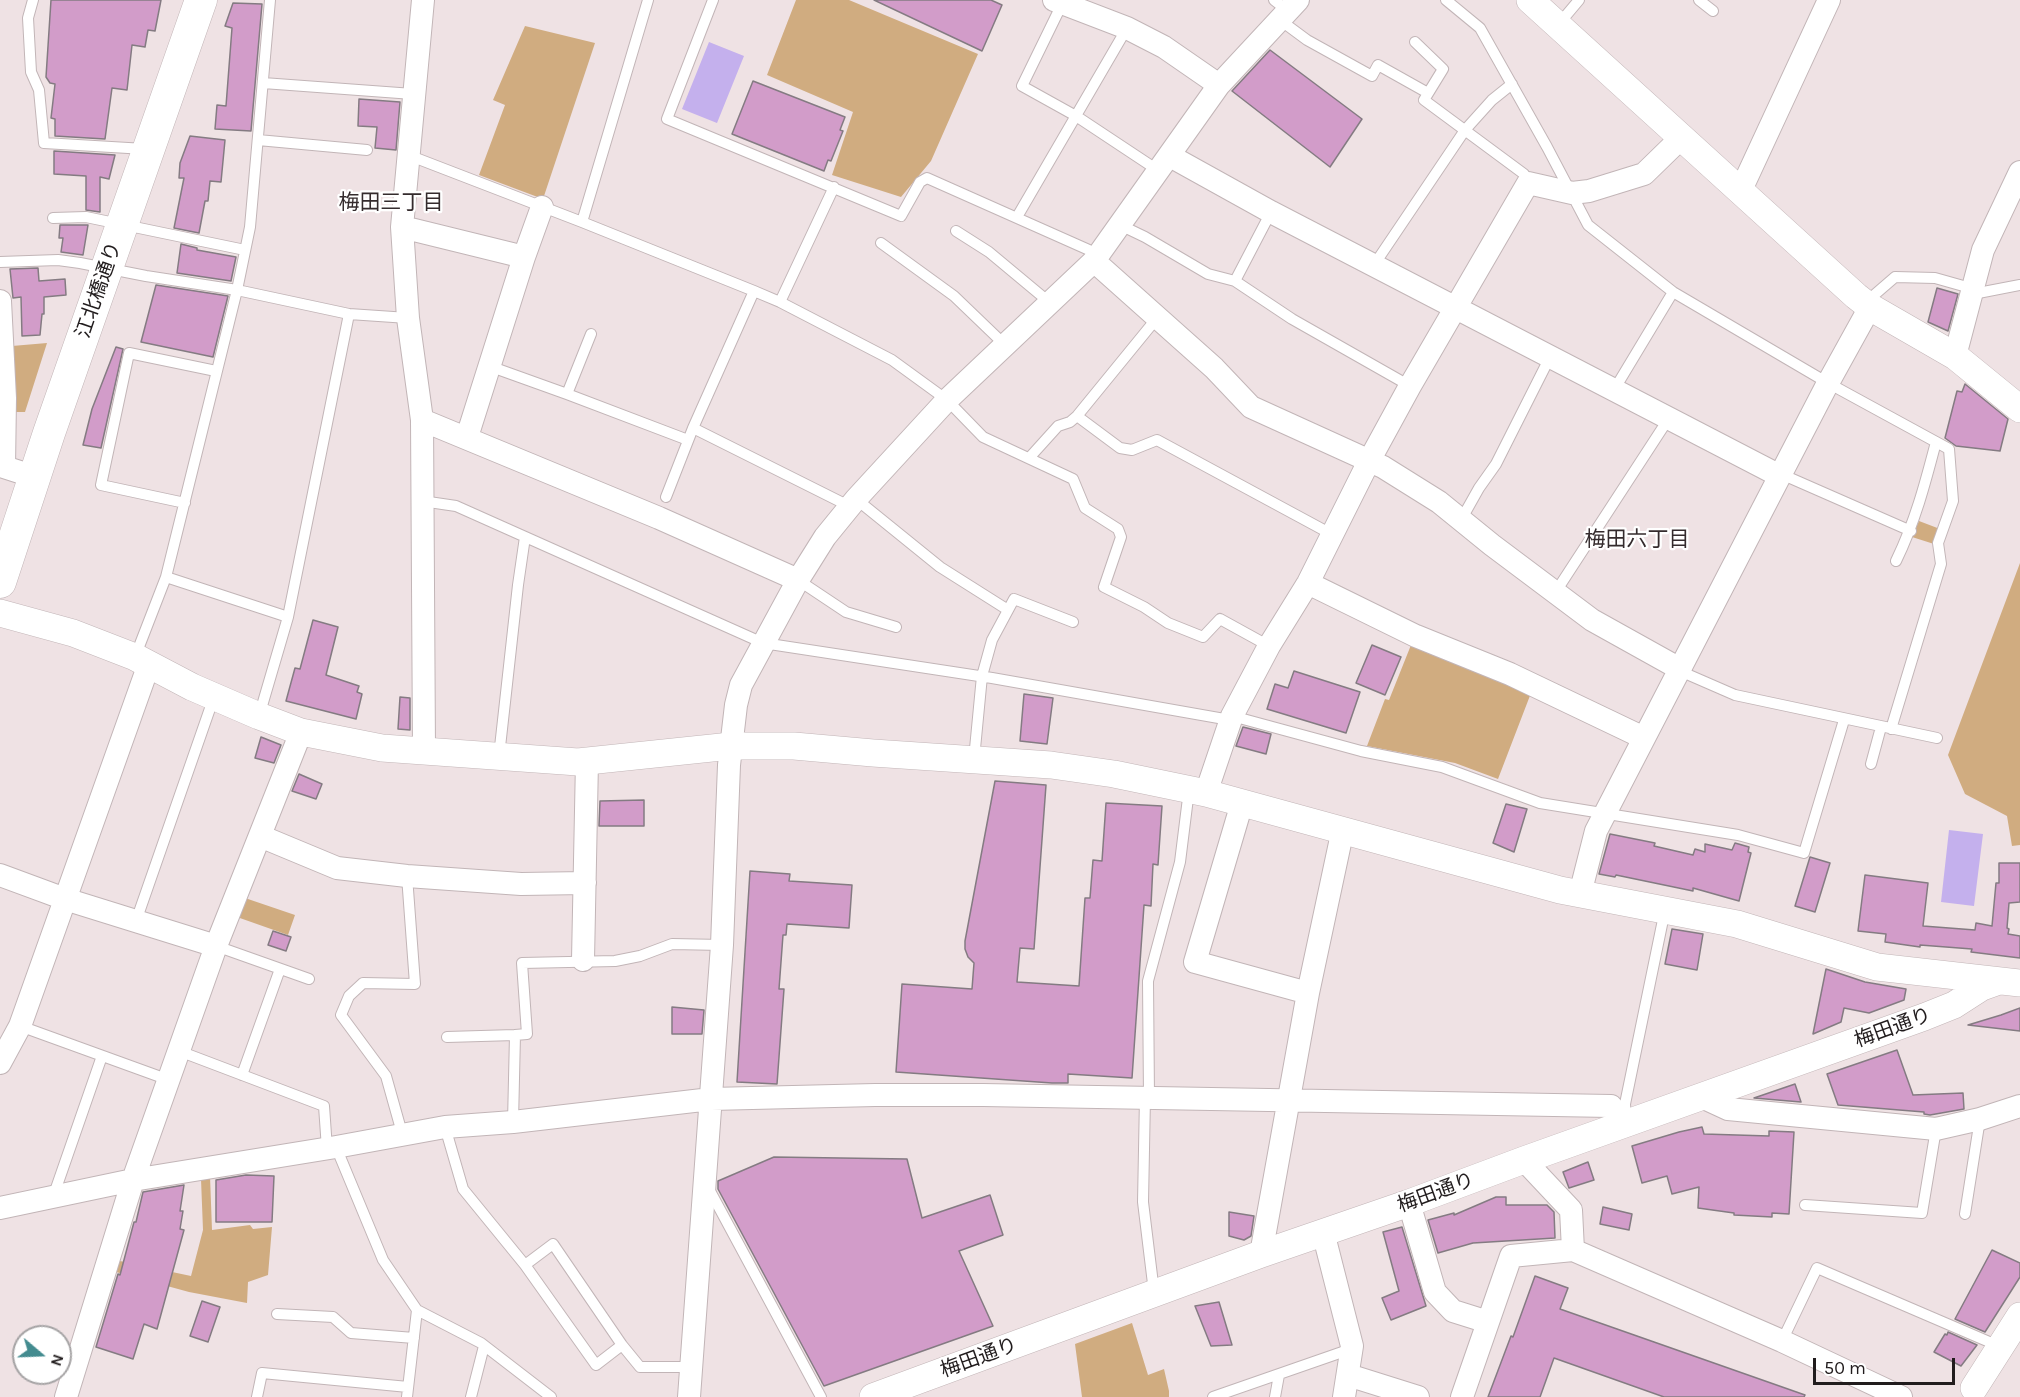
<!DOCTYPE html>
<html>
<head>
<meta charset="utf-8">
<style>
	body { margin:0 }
	#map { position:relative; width:2020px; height:1397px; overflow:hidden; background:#efe2e4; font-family:Karla,sans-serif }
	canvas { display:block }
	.north { position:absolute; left:12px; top:1325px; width:60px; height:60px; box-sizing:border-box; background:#fff; border:2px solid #a6a4a5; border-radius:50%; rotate:109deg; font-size:16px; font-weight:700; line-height:24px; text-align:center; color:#211c1d }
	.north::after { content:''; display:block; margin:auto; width:21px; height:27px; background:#438b8f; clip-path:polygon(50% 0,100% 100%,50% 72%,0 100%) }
	.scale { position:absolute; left:1813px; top:1358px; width:142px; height:27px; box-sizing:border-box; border:3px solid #211c1d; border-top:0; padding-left:8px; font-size:18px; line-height:21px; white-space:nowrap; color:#211c1d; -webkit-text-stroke:4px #fff; paint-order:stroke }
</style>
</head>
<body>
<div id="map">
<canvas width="2020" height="1397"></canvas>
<div class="north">N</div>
<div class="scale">50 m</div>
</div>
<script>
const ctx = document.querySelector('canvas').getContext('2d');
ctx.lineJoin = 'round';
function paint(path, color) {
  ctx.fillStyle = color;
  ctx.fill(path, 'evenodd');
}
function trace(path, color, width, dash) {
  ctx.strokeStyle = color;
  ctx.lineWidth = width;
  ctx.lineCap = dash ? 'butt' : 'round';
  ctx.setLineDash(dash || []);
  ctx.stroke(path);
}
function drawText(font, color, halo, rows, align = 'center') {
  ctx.font = font + ' Karla,"Noto Sans JP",sans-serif';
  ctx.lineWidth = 4.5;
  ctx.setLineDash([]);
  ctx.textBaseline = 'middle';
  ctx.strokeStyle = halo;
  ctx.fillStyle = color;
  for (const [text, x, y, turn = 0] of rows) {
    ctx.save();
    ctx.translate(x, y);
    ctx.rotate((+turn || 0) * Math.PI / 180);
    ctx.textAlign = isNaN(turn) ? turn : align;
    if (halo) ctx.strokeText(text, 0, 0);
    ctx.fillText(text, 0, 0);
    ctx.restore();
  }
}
paint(new Path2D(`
	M796 0H849L978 54 931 161 901 197 832 175 853 112 767 75Z
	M525 26 595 43 543 199 479 175 505 105 493 100Z
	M47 343 25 412H13L12 346Z
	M1919 521 1940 529 1934 544 1912 537Z
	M2020 563V845L2012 846 2007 816 1965 794 1948 755Z
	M1411 645 1531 693 1498 779 1455 763 1367 746 1385 699 1389 700Z
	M245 898 295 915 288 935 237 917Z
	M210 1176 212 1230 250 1225 253 1229 272 1227 268 1275 248 1282 247 1303 189 1292 116 1272 120 1261 191 1276 203 1230 201 1179Z
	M1132 1323 1148 1375 1164 1369 1169 1391V1397H1082L1075 1344Z`), '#d0ac80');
paint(new Path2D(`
	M709 42 744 56 717 123 682 109Z
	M1949 830 1983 834 1974 906 1941 902Z`), '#c4b0ed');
const building = new Path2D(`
	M51 0H161L155 31 148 30 145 47 132 45 127 90 112 88 105 139 55 136V119L51 118 55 84 50 83 46 77Z
	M874 0H991L1002 5 982 51Z
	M233 3 262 4 251 131 215 129 217 105 226 106 232 28 225 26Z
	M1270 50 1362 119 1330 167 1232 91Z
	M753 81 845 117 840 130 843 131 831 161 828 160 824 171 732 134Z
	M359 99 400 102 396 150 375 148 377 127 358 126Z
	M190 136 225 140 221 182 210 181 208 201H205L199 233 174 228 184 178H179L180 163Z
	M54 151 115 155 109 179 100 177V212L86 210V176L54 174Z
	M60 225H88L83 255 61 252 63 238H59Z
	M181 244 197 248V250L236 257 231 281 177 273Z
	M38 268 39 281 65 279 66 295 44 297V314H42L40 335 22 336 21 297 13 298 10 269Z
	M156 285 228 296 213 357 141 342Z
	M1937 288 1958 294 1948 331 1928 322Z
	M116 347 123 349 101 448 83 445 92 409Z
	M1965 384 2008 419 2000 451 1956 446 1945 438 1957 391 1962 392Z
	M313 620 338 627 326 675 359 686 357 692 362 694 356 719 286 701 295 668 300 669Z
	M1372 645 1401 657 1385 695 1356 683Z
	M1294 671 1360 692 1346 733 1267 709 1275 684 1288 688Z
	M1024 694 1053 698 1047 744 1020 741Z
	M400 697 410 698V730L398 729Z
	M1243 727 1271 734 1266 754 1236 746Z
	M261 737 281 745 274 763 255 758Z
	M299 774 322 784 316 799 292 791Z
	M995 781 1046 785 1034 949 1020 948 1017 982 1079 986 1085 898H1090L1093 860 1102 861 1106 803 1162 806 1158 865 1153 864 1151 906 1144 905 1132 1078 1068 1074V1083H1052L896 1072 902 984 972 989 974 963 968 957 965 949V941Z
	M644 800V826H599L600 801Z
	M1506 804 1527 809 1514 852 1493 843Z
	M1610 834 1655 843 1654 846 1693 855 1695 849 1705 852V844L1732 850 1735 843 1749 847 1748 852 1751 853 1739 901 1693 888V891L1616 875 1615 877 1599 874Z
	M1810 857 1830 863 1815 912 1795 906Z
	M1999 863H2020V902L2009 903 2007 928 2009 929 2008 934 2020 936V958L1971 952 1972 949 1920 945V947L1885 942 1886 934 1858 931 1865 875 1928 883 1923 926 1975 930 1976 923 1992 926 1996 883H1999Z
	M750 871 790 874 789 881 852 885 849 928 787 924 786 935H783L779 989H784L777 1084 737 1082Z
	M1672 929 1703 934 1697 970 1665 964Z
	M273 931 291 937 286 951 268 945Z
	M1826 969 1865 982 1906 989 1904 1000 1869 1013 1844 1008 1841 1022 1813 1034Z
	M672 1007 704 1010 702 1034H672Z
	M2020 1008V1031L1968 1025 2001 1015Z
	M1897 1050 1913 1095 1963 1093 1964 1109 1930 1115 1924 1114V1112L1838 1105 1827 1074Z
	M1795 1084 1801 1102 1754 1098Z
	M1702 1127 1704 1134 1769 1136V1131L1794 1132 1789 1214 1772 1213V1217L1734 1215V1213L1698 1208 1699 1187 1672 1194 1667 1176 1642 1183 1632 1146 1679 1132Z
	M774 1157 907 1159 922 1218 990 1195 1003 1235 959 1251 993 1326 824 1386 718 1189V1181Z
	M1588 1162 1594 1180 1569 1188 1563 1172Z
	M246 1175 274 1176 272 1222H216V1180Z
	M184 1185 180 1211H183L180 1229 184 1230 157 1329 144 1324 133 1359 96 1347 118 1274 120 1275 134 1222H136L143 1192Z
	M1496 1197H1506V1205H1547L1554 1212 1555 1238 1473 1243 1438 1253 1428 1220 1454 1213V1215Z
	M1603 1207 1632 1214 1629 1230 1600 1224Z
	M1229 1212 1254 1216 1251 1236 1244 1240 1229 1236Z
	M1402 1227 1426 1306 1391 1320 1382 1298 1399 1291 1383 1232Z
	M1992 1250 2020 1263V1277L1985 1332 1955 1319Z
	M1535 1276 1568 1288 1560 1309 1805 1395 1804 1397H1664L1554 1358 1540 1397H1488L1511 1336 1513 1337Z
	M202 1301 220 1307 208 1342 190 1336Z
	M1219 1302 1232 1345 1211 1346 1195 1306Z
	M1948 1332 1977 1345 1961 1366 1934 1352 1945 1334 1947 1335Z`);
paint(building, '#d29cc9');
trace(building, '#847b82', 1.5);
const service = new Path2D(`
	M33 0 28 18 31 72 39 90 44 143 145 149
	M713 0 667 119 901 216 920 182 927 178 1089 250 1094 260
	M1274 0 1288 11
	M1446 0 1480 28 1547 147 1588 225 1673 292 1828 383 1949 449 1953 501 1938 543 1941 564 1891 729
	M1699 0 1713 11
	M1062 4 1022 86 1076 116 1159 171
	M1280 20 1307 40 1372 76 1378 65 1428 93
	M1558 25 1579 0
	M1415 42 1443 69 1424 100 1524 174 1528 183
	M263 83 413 94
	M258 140 367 150
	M408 155 582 222 754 291 780 302 892 360 947 400 983 437 1073 479 1085 508 1118 529 1121 537 1104 587 1144 607 1168 623 1203 637 1220 619 1269 646
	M1017 217 1127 28
	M53 218 86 217 245 250
	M582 222 648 0
	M1118 224 1145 237 1208 274 1235 281 1292 319 1410 386
	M956 231 989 252 1049 302
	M881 243 954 296 1005 345
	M0 262 58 260 80 263 146 276 237 290 349 314 408 318
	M1374 265 1465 130 1492 100 1512 84
	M1235 281 1271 212
	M1973 294 2020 285
	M780 302 834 187
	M1870 307 1873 296 1895 277 1935 278 1974 289
	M489 366 567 394 688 440
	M1614 390 1673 292
	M567 394 591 334
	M1077 416 1120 448 1132 450 1157 440 1333 535
	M693 428 849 506
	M1030 457 1058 426 1070 422 1077 416 1157 318
	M1781 474 1911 531
	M666 497 693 428 754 291
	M856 499 940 567 1008 610
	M422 501 456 506 763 643 992 678 1230 720
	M185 503 101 485 129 353 216 371
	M1461 520 1479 488 1496 464 1550 357
	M1896 561C1915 522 1925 484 1936 442
	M166 577 288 617
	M798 580 846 612 896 627
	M1555 593 1669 418
	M135 657 166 577 237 290 250 227 270 0
	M1680 669 1689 675 1735 695 1937 738
	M259 716 288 617 349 314
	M1232 716 1361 751 1442 767 1540 803 1738 835 1804 853 1844 720
	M499 756 518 585 525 537
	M974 759 982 676 992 640 1014 599 1073 622
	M1871 764 1881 727
	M136 921 214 697
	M216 946 309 979
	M20 1026 169 1080
	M447 1037 515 1035
	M179 1051 324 1106 327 1149
	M242 1075 280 969
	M1145 1097 1143 1202 1154 1292
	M1149 1097 1148 981 1180 862 1189 790
	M1626 1118 1625 1104 1665 910
	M513 1122 515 1035 527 1034 522 963 615 961 640 956 672 944 722 945
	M445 1127 463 1189 525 1265 596 1365 622 1345
	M402 1133 386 1076 341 1015 349 996 363 983 415 984 407 876
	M336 1147 383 1260 417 1310 407 1397
	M709 1189 821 1397
	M53 1197 102 1056
	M1805 1205 1922 1213 1936 1129
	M1965 1214 1980 1119
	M525 1265 553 1244 622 1345 640 1367H691
	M417 1310 481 1343 551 1397
	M277 1314 333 1317 351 1333 414 1338
	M1782 1341 1817 1268 2001 1347
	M257 1397 262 1373 408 1387
	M471 1397 484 1346
	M1213 1397 1351 1349
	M1275 1397 1279 1375`);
const minor = new Path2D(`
	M423 0 402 227 408 318 422 420 424 750
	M1054 0 1127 28 1164 47 1219 85
	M1170 156 1271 212 1780 476
	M1740 192 1829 0
	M402 227 524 257
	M1094 261 1214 368 1251 407 1383 467 1439 502 1492 545 1592 620 1680 669
	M0 301 5 398 4 467 35 477
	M1955 356 1983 250 2020 172
	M422 420 659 518 798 580
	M467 437 524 257 542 207
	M1308 583 1416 636 1510 674 1644 738
	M1206 793 1232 716 1269 646 1308 583 1369 461 1410 386 1528 183 1572 193 1589 191 1644 174 1681 138
	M1242 803 1195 962 1308 993
	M260 836 337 868 407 876 521 884 585 883
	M0 875 65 899 216 946
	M1580 894 1596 831 1828 383 1870 307
	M583 960 587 761
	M0 1063 20 1026 149 664
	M1702 1097 1728 1109 1936 1129 1980 1119 2020 1106
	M1524 1160 1571 1210 1573 1250 1782 1341 1901 1397
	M1409 1203 1435 1292 1453 1311 1488 1322
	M0 1208 133 1180 336 1147 445 1127 513 1122 711 1099 875 1095H983L1611 1106 1626 1123
	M1323 1232 1352 1346 1344 1397
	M1261 1254 1308 993 1343 829
	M1348 1375 1418 1397
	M66 1397 133 1180 216 946 301 732
	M689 1397 722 945 729 765 736 705 741 685 798 580 825 537 856 499 947 400 1094 261 1219 85 1298 0
	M1462 1397 1511 1256 1573 1250`);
const tertiary = new Path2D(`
	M1530 0 1856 296 1870 307 1955 356 2020 409
	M0 613 73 633 135 657 192 687 259 716 301 732 382 748 578 762 731 746H794L873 753 1051 765 1114 774 1206 793 1560 890 1737 924 1877 967 2020 983
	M1974 1388 2020 1316
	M873 1397 1261 1254 1409 1203 1524 1160 1924 1017 1954 1005 1982 987 1996 982`);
const secondary = new Path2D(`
	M0 582 49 433 201 0`);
trace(service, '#c2b5b7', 12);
trace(minor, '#c2b5b7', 24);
trace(tertiary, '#c2b5b7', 28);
trace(secondary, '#c2b5b7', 33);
trace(service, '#fff', 10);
trace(minor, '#fff', 22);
trace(tertiary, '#fff', 27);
trace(secondary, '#fff', 32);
drawText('20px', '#211c1d', '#fff', [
	["江北橋通り",99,290,-71],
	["梅田通り",1893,1028,-20],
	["梅田通り",1436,1193,-20],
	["梅田通り",979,1358,-20]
]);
drawText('21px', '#342b2d', '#fff', [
	["梅田三丁目",391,203],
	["梅田六丁目",1637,540]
]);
</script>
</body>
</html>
